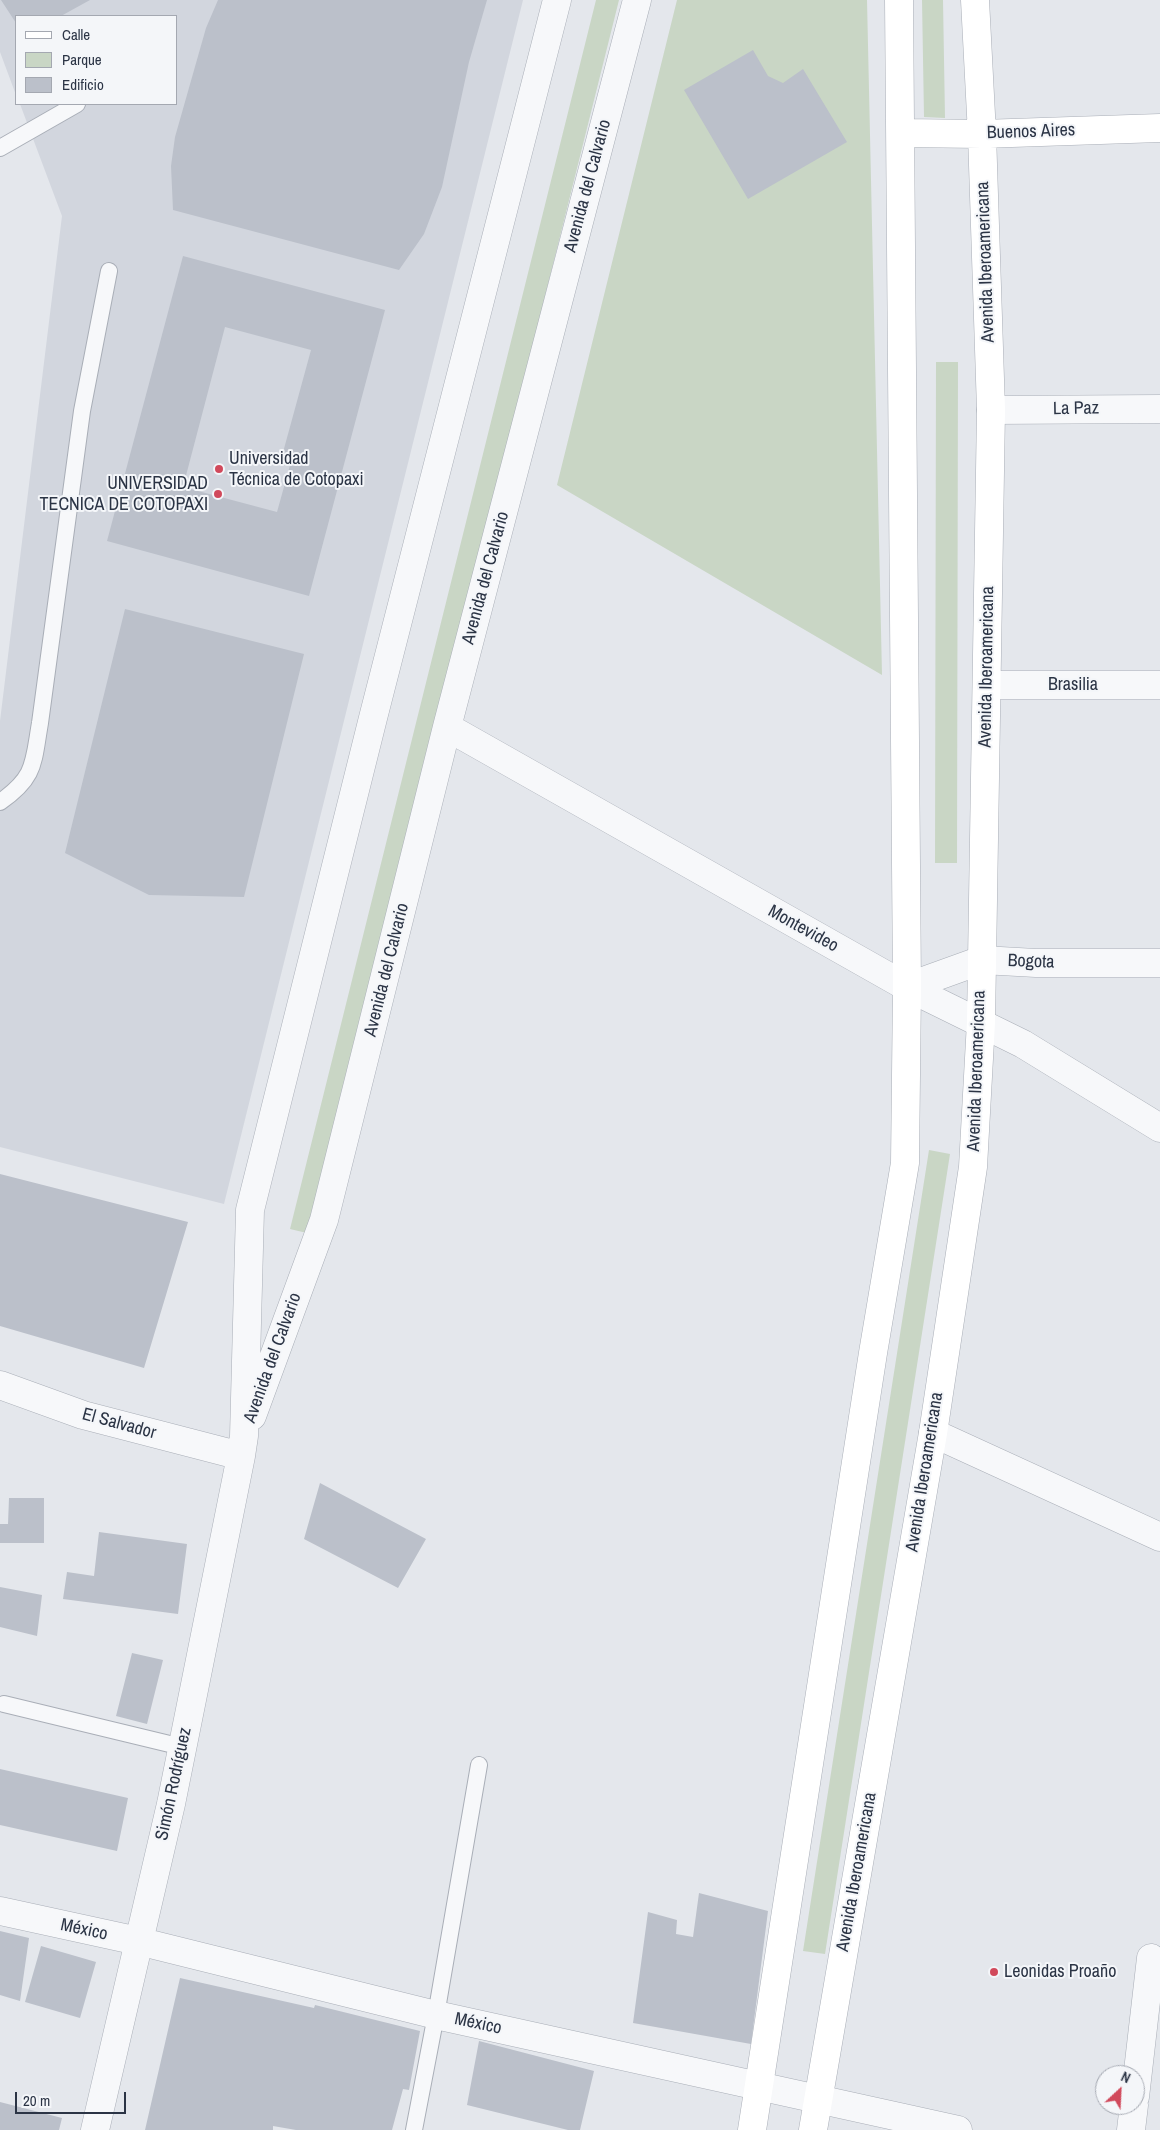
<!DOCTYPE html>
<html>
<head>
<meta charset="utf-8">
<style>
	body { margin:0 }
	#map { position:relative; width:1160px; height:2130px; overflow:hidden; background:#e4e7ec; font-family:"Archivo Narrow",sans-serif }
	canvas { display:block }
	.legend { position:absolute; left:15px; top:15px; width:162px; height:90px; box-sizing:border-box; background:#f4f6f9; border:1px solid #a4a8b1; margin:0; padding:6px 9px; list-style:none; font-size:15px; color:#2b3445 }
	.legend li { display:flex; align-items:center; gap:10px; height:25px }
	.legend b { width:25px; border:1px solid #a4a8b1 }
	.north { position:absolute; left:1095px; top:2065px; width:50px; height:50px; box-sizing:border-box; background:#f4f6f9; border:1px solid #a4a8b1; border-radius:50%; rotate:25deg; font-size:14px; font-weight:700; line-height:20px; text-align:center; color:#2b3445 }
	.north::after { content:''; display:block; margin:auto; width:18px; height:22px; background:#d1495b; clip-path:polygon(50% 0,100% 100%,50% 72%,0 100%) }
	.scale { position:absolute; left:15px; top:2092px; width:111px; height:22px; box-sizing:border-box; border:2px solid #2b3445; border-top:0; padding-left:6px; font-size:15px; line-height:18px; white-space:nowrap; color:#2b3445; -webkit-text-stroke:4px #f4f6f9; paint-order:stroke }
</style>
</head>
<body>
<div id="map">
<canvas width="1160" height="2130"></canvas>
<ul class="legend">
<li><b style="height:6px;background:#fff"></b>Calle</li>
<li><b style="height:14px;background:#c9d6c5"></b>Parque</li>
<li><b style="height:14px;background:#bbc0ca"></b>Edificio</li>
</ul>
<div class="north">N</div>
<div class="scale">20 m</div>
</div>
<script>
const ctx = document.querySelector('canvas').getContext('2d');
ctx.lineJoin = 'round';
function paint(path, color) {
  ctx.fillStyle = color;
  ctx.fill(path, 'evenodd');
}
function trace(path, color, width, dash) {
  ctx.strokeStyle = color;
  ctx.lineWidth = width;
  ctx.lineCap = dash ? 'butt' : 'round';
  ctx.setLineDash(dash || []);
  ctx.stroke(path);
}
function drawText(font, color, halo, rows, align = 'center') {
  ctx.font = font + ' "Archivo Narrow",sans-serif';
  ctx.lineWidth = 4;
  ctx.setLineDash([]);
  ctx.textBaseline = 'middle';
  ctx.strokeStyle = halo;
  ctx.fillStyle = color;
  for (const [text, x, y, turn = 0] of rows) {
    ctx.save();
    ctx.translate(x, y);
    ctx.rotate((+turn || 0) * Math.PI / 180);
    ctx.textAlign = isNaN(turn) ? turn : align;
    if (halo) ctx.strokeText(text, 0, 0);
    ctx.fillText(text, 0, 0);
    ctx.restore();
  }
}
paint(new Path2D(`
	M0 0H523L224 1204 0 1147V721L62 216 20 104H176V16H16V95L0 52Z`), '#d2d6de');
paint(new Path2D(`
	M596 0H619L311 1234 290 1229Z
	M677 0H867L882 675 557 485Z
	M922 0H943L945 118 924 117Z
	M936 362H958L957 863H935Z
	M929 1150 950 1154 825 1954 803 1951Z`), '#c9d6c5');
paint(new Path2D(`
	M1 0H90L61 16H16V23Z
	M218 0H487L469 62 442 187 424 234 399 270 173 210 171 166 175 137 206 28Z
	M753 50 768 76 783 83 803 69 847 142 748 199 684 90Z
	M183 256 385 310 309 596 107 541ZM225 327 311 350 282 456 292 458 277 512 183 487Z
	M125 609 304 654 244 897 149 895 65 853Z
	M0 1174 188 1222 144 1368 0 1326Z
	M320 1483 426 1539 398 1588 304 1539Z
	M9 1498H44V1543H0V1524H8Z
	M99 1532 187 1544 178 1614 63 1599 67 1572 94 1576Z
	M0 1587 42 1595 37 1636 0 1627Z
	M132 1653 163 1660 147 1724 116 1716Z
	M0 1769 128 1798 117 1851 0 1825Z
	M699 1893 768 1911 751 2044 633 2023 648 1912 677 1920 676 1934 693 1937Z
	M0 1931 29 1938 20 2001 0 1995Z
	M41 1946 96 1962 80 2018 25 2002Z
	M180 1978 314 2008 315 2005 420 2031 409 2090 403 2089 392 2130H296L273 2126V2130H145Z
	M479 2041 594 2071 580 2130H568L467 2105Z
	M0 2102 62 2118 59 2130H0Z`), '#bbc0ca');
const lane = new Path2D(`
	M0 148 77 104
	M0 802C36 777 33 763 40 723L82 411 109 271
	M4 1704 182 1747
	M414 2130 436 2015 479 1765`);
const street = new Path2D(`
	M991 410 1160 409
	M987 685H1160
	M447 727 907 987 1023 1044 1160 1128
	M907 987 982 960 1036 963H1160
	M0 1385 83 1415 241 1456
	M252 1416 324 1220 447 727 637 0
	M933 1433 1160 1537
	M0 1911 138 1941 436 2015 958 2130
	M1135 2097 1151 1958
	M95 2130 171 1804 241 1456 244 1436 250 1210 373 718 557 0
	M1131 2130 1134 2105`);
const secondary = new Path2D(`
	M902 133 982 134 1160 128
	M752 2130 873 1353 905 1163 907 987 899 0
	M813 2130 933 1433 973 1167 981 1022 991 410 982 134 975 0`);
trace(lane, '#a9aeb7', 18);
trace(street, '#a9aeb7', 29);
trace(secondary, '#a9aeb7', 29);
trace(lane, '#f7f8fa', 16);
trace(street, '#f7f8fa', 28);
trace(secondary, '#fff', 28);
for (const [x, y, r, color] of [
	[219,469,5,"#d1495b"],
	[218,494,5,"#d1495b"],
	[994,1972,5,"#d1495b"]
]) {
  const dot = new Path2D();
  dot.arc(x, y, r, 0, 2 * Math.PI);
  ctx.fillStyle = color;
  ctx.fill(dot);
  trace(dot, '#f4f6f9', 2);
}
drawText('18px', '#2b3445', '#f4f6f9', [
	["Buenos Aires",1031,132,-2],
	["Avenida del Calvario",588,186,-75],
	["Avenida Iberoamericana",986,262,-92],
	["La Paz",1076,409,-1],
	["Avenida del Calvario",486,578,-75],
	["Avenida Iberoamericana",987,667,-89],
	["Brasilia",1073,685],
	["Montevideo",803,929,29],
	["Bogota",1031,962,2],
	["Avenida del Calvario",387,970,-76],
	["Avenida Iberoamericana",977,1071,-88],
	["Avenida del Calvario",273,1358,-70],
	["El Salvador",119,1424,15],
	["Avenida Iberoamericana",925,1472,-81],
	["Simón Rodríguez",174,1784,-78],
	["Avenida Iberoamericana",857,1872,-80],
	["México",84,1930,12],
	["México",478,2024,12]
]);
drawText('18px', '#2b3445', '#f4f6f9', [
	["Universidad",229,459],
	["Técnica de Cotopaxi",229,480],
	["UNIVERSIDAD",208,484,"right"],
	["TECNICA DE COTOPAXI",208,505,"right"],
	["Leonidas Proaño",1004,1972]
], 'left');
</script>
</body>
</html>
